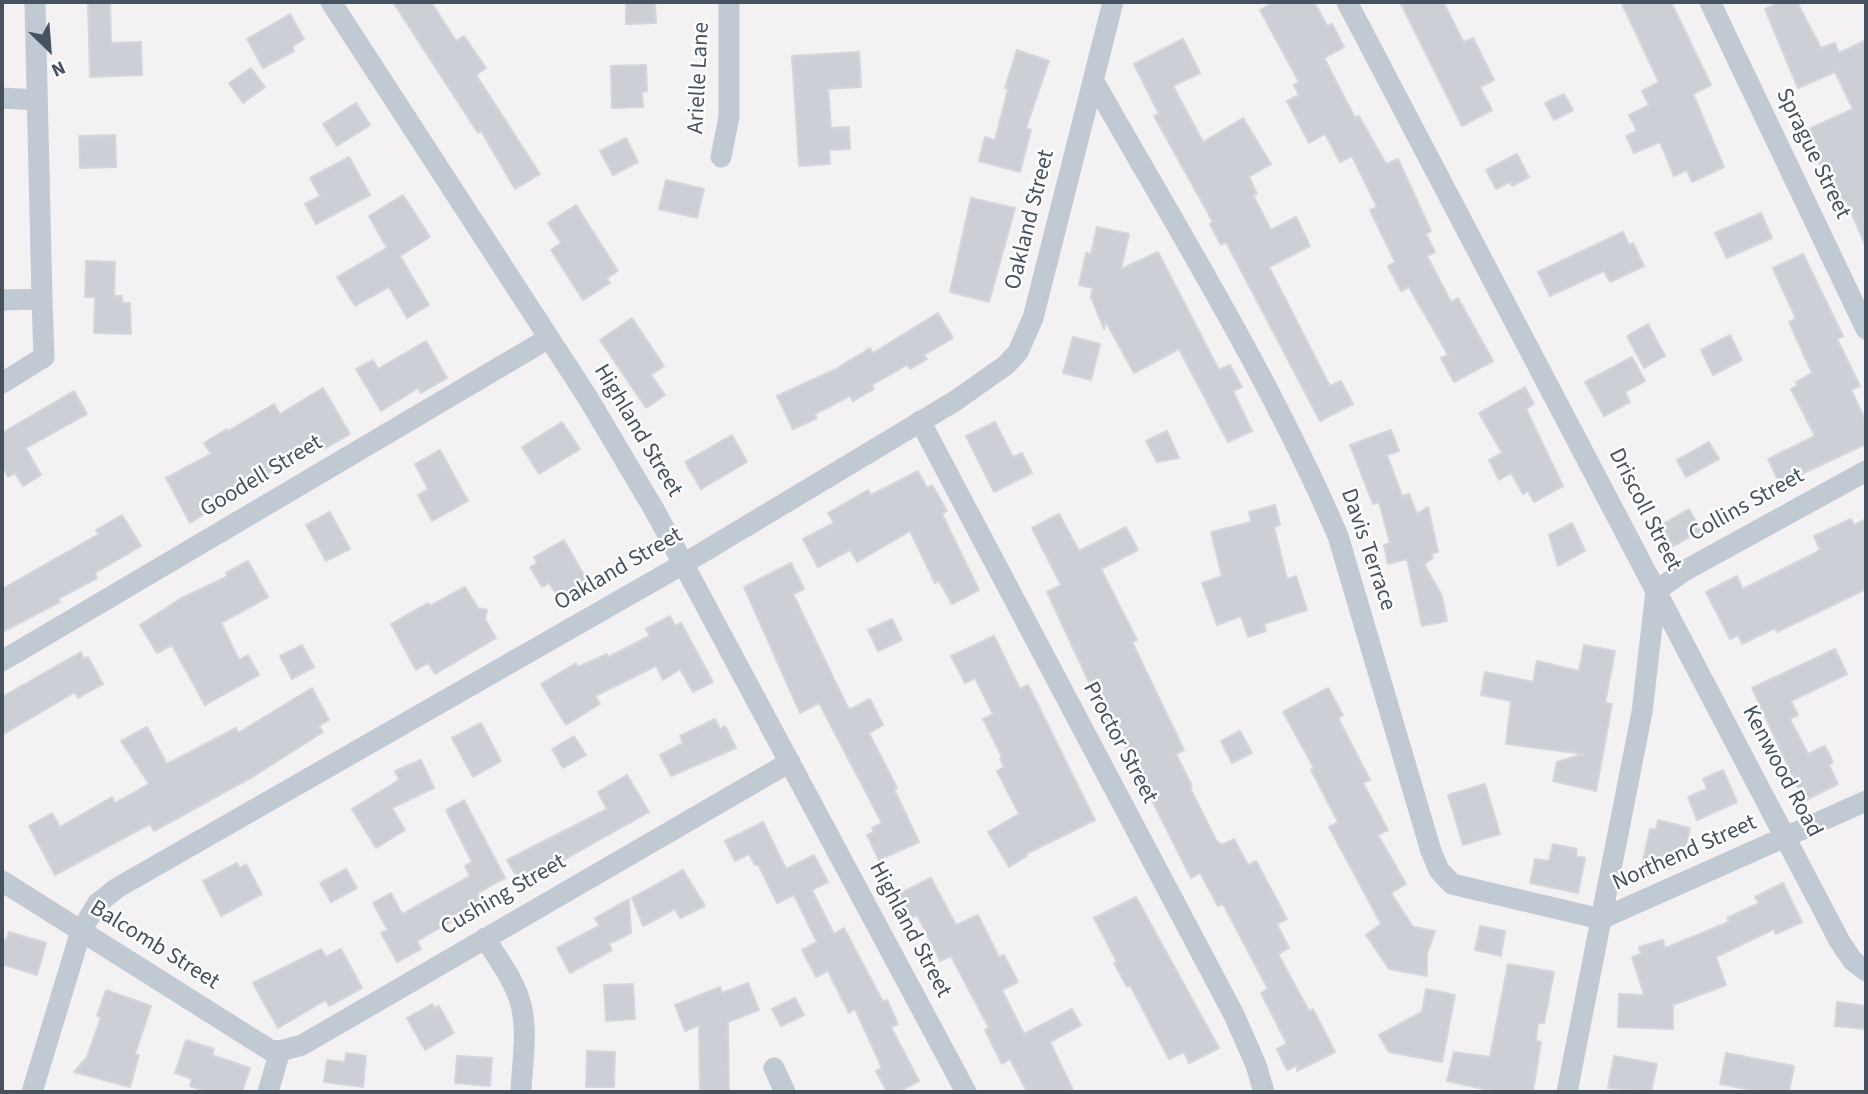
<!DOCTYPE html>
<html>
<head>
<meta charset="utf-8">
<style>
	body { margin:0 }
	#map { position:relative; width:1868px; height:1094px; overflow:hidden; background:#f3f1f1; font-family:"Source Sans 3",sans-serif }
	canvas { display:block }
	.frame { position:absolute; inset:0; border:4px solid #475260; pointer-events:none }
	.north { position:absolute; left:14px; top:14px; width:70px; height:70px; -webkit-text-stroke:5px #fff; paint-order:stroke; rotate:155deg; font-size:19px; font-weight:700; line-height:28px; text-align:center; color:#475260 }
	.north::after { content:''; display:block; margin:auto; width:24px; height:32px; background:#475260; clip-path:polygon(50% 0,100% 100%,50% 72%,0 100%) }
</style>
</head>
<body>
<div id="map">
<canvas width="1868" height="1094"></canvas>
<div class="frame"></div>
<div class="north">N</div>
</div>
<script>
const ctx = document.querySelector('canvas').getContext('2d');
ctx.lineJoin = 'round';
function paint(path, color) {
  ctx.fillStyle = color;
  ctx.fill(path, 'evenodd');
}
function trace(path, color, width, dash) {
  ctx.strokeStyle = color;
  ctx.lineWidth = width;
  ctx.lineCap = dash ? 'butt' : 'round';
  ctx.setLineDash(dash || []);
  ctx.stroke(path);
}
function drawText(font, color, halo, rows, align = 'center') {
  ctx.font = font + ' "Source Sans 3",sans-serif';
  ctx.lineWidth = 5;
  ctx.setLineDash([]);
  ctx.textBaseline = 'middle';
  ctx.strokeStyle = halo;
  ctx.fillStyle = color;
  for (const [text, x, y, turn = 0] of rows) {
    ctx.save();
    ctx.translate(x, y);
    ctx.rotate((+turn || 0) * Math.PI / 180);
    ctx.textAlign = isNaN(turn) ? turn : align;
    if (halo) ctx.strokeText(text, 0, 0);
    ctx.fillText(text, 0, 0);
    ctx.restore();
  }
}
const building = new Path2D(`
	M88 2H110L111 43 141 42 142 75 90 77Z
	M393 2H431L456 41 464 36 486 68 476 75 540 174 515 189 481 131 478 133Z
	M626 2H655L656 23 626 24Z
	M1274 2H1314L1327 26 1332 24 1344 47 1324 58 1355 118 1359 116 1386 164 1398 159 1431 231 1426 234 1435 252 1427 256 1451 302 1458 298 1493 361 1454 382 1441 358 1448 355 1409 287 1401 291 1388 266 1395 262 1370 210 1377 207 1352 156 1340 162 1325 134 1309 143 1287 101 1299 95 1294 85 1299 82 1260 10Z
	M1400 2H1443L1462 39 1464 42 1473 38 1494 80 1480 87 1492 110 1462 126Z
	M1621 2H1671L1711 85 1693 94 1724 167 1692 182 1687 170 1674 176 1660 142 1634 153 1626 136 1637 131 1629 115 1649 105 1642 91 1659 82Z
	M1780 2H1797L1821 48 1835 43 1839 53 1866 40V247L1847 202 1840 206 1816 156 1811 158 1800 133 1853 109 1835 72 1798 88 1765 9Z
	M290 14 304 39 292 47 294 51 263 68 247 39Z
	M1183 39 1200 73 1173 86 1203 142 1243 118 1271 164 1249 177 1257 194 1253 195 1271 230 1296 217 1310 246 1269 267 1330 386 1341 381 1353 404 1320 421 1226 242 1221 245 1210 224 1213 222 1154 116 1159 114 1134 64Z
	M1017 50 1049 61 1026 128 1031 130 1020 172 979 161 985 137 995 140 1008 89 1005 88Z
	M859 52 861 87 828 89 831 128 849 127 850 149 829 150 830 164 799 166 792 56Z
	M646 65 647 91 642 92 643 107 612 108 611 66Z
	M251 68 265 87 243 103 229 83Z
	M1564 94 1573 110 1554 120 1545 103Z
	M356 103 370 125 337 146 323 124Z
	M115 135 116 167 80 168 79 136Z
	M626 138 638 162 613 175 600 151Z
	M1517 154 1529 177 1512 186 1510 182 1496 189 1486 170Z
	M349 157 370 195 316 224 305 204 320 196 310 178Z
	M666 180 704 189 697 218 659 209Z
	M403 195 430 237 400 256 429 305 407 318 389 287 355 306 337 277 387 248 369 216Z
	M971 198 1015 208 989 302 950 292Z
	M576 205 618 271 607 278 610 283 583 300 551 250 561 243 548 223Z
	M1761 213 1772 238 1727 258 1715 233Z
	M1097 227 1129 234 1121 269 1158 252 1219 370 1230 365 1242 387 1233 391 1252 431 1228 442 1179 349 1134 373 1106 322 1104 329 1091 297 1093 288 1079 285 1086 253 1091 254Z
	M1623 232 1629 245 1633 243 1644 266 1610 282 1604 271 1550 296 1538 272Z
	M1803 254 1843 336 1837 339 1860 386 1851 390 1866 421V444L1780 484 1768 459 1815 436 1791 389 1798 385 1796 382 1812 373 1789 322 1796 319 1773 268Z
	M86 261 115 262 114 296H122V303H130L131 334 94 333 95 297H85Z
	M938 313 953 338 924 355 927 359 910 369 907 365 872 385 874 389 853 401 850 396 815 414 817 418 793 429 777 396 836 369 870 348 873 353Z
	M632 318 664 366 651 375 665 395 646 408 600 340Z
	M1648 324 1665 356 1644 368 1627 336Z
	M1730 335 1742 360 1713 375 1701 350Z
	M1073 337 1100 344 1091 380 1063 373Z
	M426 341 447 378 421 393 418 388 381 411 356 369 373 360 378 369Z
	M1632 357 1645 381 1625 392 1630 402 1604 416 1585 382Z
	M1525 387 1534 404 1526 409 1563 486 1534 502 1528 491 1523 494 1511 473 1499 480 1489 460 1502 453 1479 413Z
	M323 388 350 434 324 449 319 441 190 523 166 478 211 454 204 443 227 429 228 431 274 404 280 414Z
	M74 391 87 414 26 448 41 475 23 486 15 473 8 477 2 466V433Z
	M562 422 580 449 539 474 522 447Z
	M995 422 1013 457 1022 453 1032 473 994 492 966 436Z
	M1391 430 1399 451 1387 455 1402 496 1409 494 1417 514 1428 507 1438 552 1432 553 1433 558 1424 564 1442 596 1447 621 1422 626 1407 559 1388 564 1384 545 1390 543 1379 502 1373 504 1350 445Z
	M1167 431 1179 458 1157 462 1146 441Z
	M732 435 747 462 701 489 685 462Z
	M1709 442 1719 459 1686 477 1677 460Z
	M440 450 468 501 432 521 418 495 428 489 415 464Z
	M918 471 927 488 932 485 947 511 942 514 979 590 952 604 939 581 935 583 910 531 857 562 850 550 818 567 803 539 834 523 828 513 868 490 871 495Z
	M1275 505 1280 525 1274 527 1287 579 1296 576 1307 610 1264 624 1266 631 1248 637 1241 616 1217 625 1202 583 1222 576 1211 532 1251 522 1249 512Z
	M1689 509 1701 531 1673 546 1661 525Z
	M330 512 350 549 326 561 306 525Z
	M1059 514 1079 551 1126 527 1138 550 1101 569 1137 640 1132 642 1184 750 1176 754 1192 786 1190 788 1216 840 1222 845 1234 839 1248 865 1256 861 1287 919 1277 924 1289 948 1278 954 1309 1011 1313 1009 1335 1052 1297 1071V1065L1287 1070 1277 1049 1287 1044 1261 993 1268 989 1223 904 1218 906 1200 873 1191 878 1112 721 1108 723 1047 592 1061 585 1032 528Z
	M122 515 141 546 95 573 97 578 58 599 60 602 2 632V589L99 534 96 530Z
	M1851 519 1854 525 1866 519V589L1777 632 1775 628 1742 644 1738 635 1730 639 1706 592 1737 576 1743 589 1813 554 1820 550 1814 536Z
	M1572 523 1585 551 1558 566 1549 535Z
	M564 540 588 582 568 594 566 590 557 595 549 583 542 587 530 567 537 563 534 557Z
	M248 561 268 597 221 623 239 660 248 655 259 675 205 705 172 645 157 653 140 625 180 599 228 576 226 573Z
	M791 563 804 589 793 594 849 710 870 699 883 725 869 733 897 788 894 789 919 842 879 860 867 835 874 832 872 828 882 823 819 703 800 713 744 587Z
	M465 587 478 608 487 610 485 619 496 638 435 674 428 663 416 670 391 624 428 603 430 606Z
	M670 616 675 626 681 623 713 682 693 692 680 669 663 680 656 666 595 696 600 704 566 725 541 684 576 663 578 667 607 654 608 657 650 636 646 629Z
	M892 619 902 640 878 651 868 630Z
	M994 636 1020 689 1028 685 1095 820 1026 854 1027 856 1009 867 988 832 1019 814 997 771 1004 767 1000 758 1002 757 983 719 993 714 975 678 965 683 951 656Z
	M302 645 314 667 292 679 280 656Z
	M1584 645 1615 651 1605 703 1612 704 1596 791 1553 781 1557 762 1584 754 1506 744 1511 701 1481 695 1485 672 1533 682 1537 661 1579 671Z
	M1835 649 1847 674 1791 701 1798 715 1790 719 1808 754 1825 746 1833 762 1829 765 1838 784 1804 801 1752 688Z
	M81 652 84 659 88 657 103 684 78 698 75 692 2 735V697Z
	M312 688 329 720 319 726 323 732 254 776 154 831 150 824 55 875 29 826 52 813 60 827 112 797 115 803 149 784 121 741 147 727 167 764 236 728 238 733Z
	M1328 688 1343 715 1338 718 1370 780 1363 783 1388 830 1378 835 1406 884 1391 893 1413 927 1435 931 1427 954V976L1389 969 1366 935 1381 924 1329 827 1338 822 1311 770 1314 768 1283 712Z
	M715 719 720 729 725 726 736 748 671 776 660 755 683 743 680 736Z
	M481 723 501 761 473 777 452 738Z
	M1240 731 1252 753 1232 763 1221 741Z
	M574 736 586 755 563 768 552 749Z
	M421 760 434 788 392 808 405 830 376 848 352 809 399 780 395 771Z
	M1723 770 1737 802 1697 820 1688 797 1707 789 1703 779Z
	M627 775 649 812 521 884 507 860 607 809 598 792Z
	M1485 784 1500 834 1463 845 1448 795Z
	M464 800 505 878 478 893 484 903 417 941 421 949 397 962 381 933 388 930 373 903 391 893 402 914 470 876 465 866 472 862 446 810Z
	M1658 820 1690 828 1685 851 1677 850 1674 867 1639 878 1650 829 1656 830Z
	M763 822 786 869 814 855 828 882 812 890 834 934 844 928 883 1002 887 1000 898 1024 891 1027 919 1081 898 1092H887L876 1071 882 1068 855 1009 849 1013 828 971 816 977 802 950 817 942 794 895 777 903 758 864 755 865 749 854 735 861 725 841Z
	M1553 844 1577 849 1576 856 1585 858 1578 893 1530 883 1535 859 1549 861Z
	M237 863 240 868 246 864 262 894 221 916 203 881Z
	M346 869 357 888 331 902 320 883Z
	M683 870 705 906 680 918 675 909 643 926 632 898Z
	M931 878 956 925 978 915 999 957 1004 955 1018 982 1002 990 1024 1034 1072 1009 1081 1025 1050 1042 1074 1092H1027L1010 1059 1002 1064 985 1030 989 1028 951 956 940 961 917 915 903 922 890 898Z
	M1783 883 1802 922 1776 934 1774 929 1716 957 1726 985 1673 1005V1029L1618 1027 1619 994 1644 995 1632 957 1641 954 1639 947 1663 940 1665 948 1729 922 1727 918 1759 903 1755 897Z
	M1136 897 1219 1048 1189 1063 1184 1052 1169 1059 1130 985 1127 987 1114 963 1117 962 1094 918Z
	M629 899 631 933 609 944 612 950 570 973 557 948 599 926 595 918Z
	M1480 926 1505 931 1501 956 1475 950Z
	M9 932 46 943 37 975 2 964V939L7 940Z
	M321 949 326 957 341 949 362 988 329 1006 326 1000 278 1028 253 983Z
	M1508 964 1554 972 1544 1023H1538L1536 1041 1541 1042 1533 1092H1498L1447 1081 1454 1052 1490 1057Z
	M748 983 759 1010 728 1022 729 1092H700L699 1025 685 1031 675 1005 720 987 722 993Z
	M633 984 635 1019 606 1021 604 985Z
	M1426 989 1455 995 1442 1062 1389 1052 1379 1035 1422 1012Z
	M106 990 151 1006 135 1054 139 1055 130 1087 74 1072 87 1057 101 1017 97 1016Z
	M795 998 804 1015 781 1026 772 1009Z
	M1837 1002 1866 1006V1029L1835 1026Z
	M432 1004 434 1008 439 1006 454 1033 425 1050 407 1018Z
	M186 1040 214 1049 212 1055 250 1068 242 1092H208L190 1086 192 1079 175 1073Z
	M587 1051 615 1052 614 1087H586Z
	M346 1053 366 1056 363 1087 324 1082 327 1060 345 1062Z
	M1726 1053 1794 1066 1789 1092H1762L1720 1084Z
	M457 1056 492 1058 490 1086 455 1083Z
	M1614 1056 1657 1064 1651 1092 1608 1088Z`);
paint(building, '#cccfd6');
trace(building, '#d4d6dc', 2);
trace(new Path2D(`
	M331 2 588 398 655 511 966 1092
	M1347 2 1656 591 1642 712 1567 1092
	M1710 2 1866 329
	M1093 80C1178 230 1270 378 1338 536L1431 851 1439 870 1452 884 1601 919 1866 801
	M2 98 37 100
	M721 157 729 117V2
	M2 300 42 299 35 2
	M2 383 44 357 42 299
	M920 421 1234 1015 1256 1065 1264 1092
	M1866 471 1684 571 1656 591 1840 942 1853 961 1866 971
	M2 661 549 338
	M2 881 246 1035 270 1050 280 1051
	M485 938C498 959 515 981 521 1005 528 1033 522 1064 521 1092
	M774 1068 785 1092
	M32 1092 81 931 97 904 117 888 685 563 955 401 1006 365 1018 352 1033 318 1113 2
	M268 1092 280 1051 302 1045 790 762`), '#c1c9d3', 21);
drawText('23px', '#475260', '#fff', [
	["Arielle Lane",700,78,-87],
	["Sprague Street",1812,154,64],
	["Oakland Street",1031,220,-76],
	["Highland Street",637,431,59],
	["Goodell Street",262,477,-31],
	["Collins Street",1747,506,-29],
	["Driscoll Street",1644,510,63],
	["Davis Terrace",1367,550,71],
	["Oakland Street",619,570,-30],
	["Proctor Street",1119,743,62],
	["Kenwood Road",1781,772,62],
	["Northend Street",1685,854,-24],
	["Cushing Street",504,896,-30],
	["Highland Street",909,930,62],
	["Balcomb Street",154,946,32]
]);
</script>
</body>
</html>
